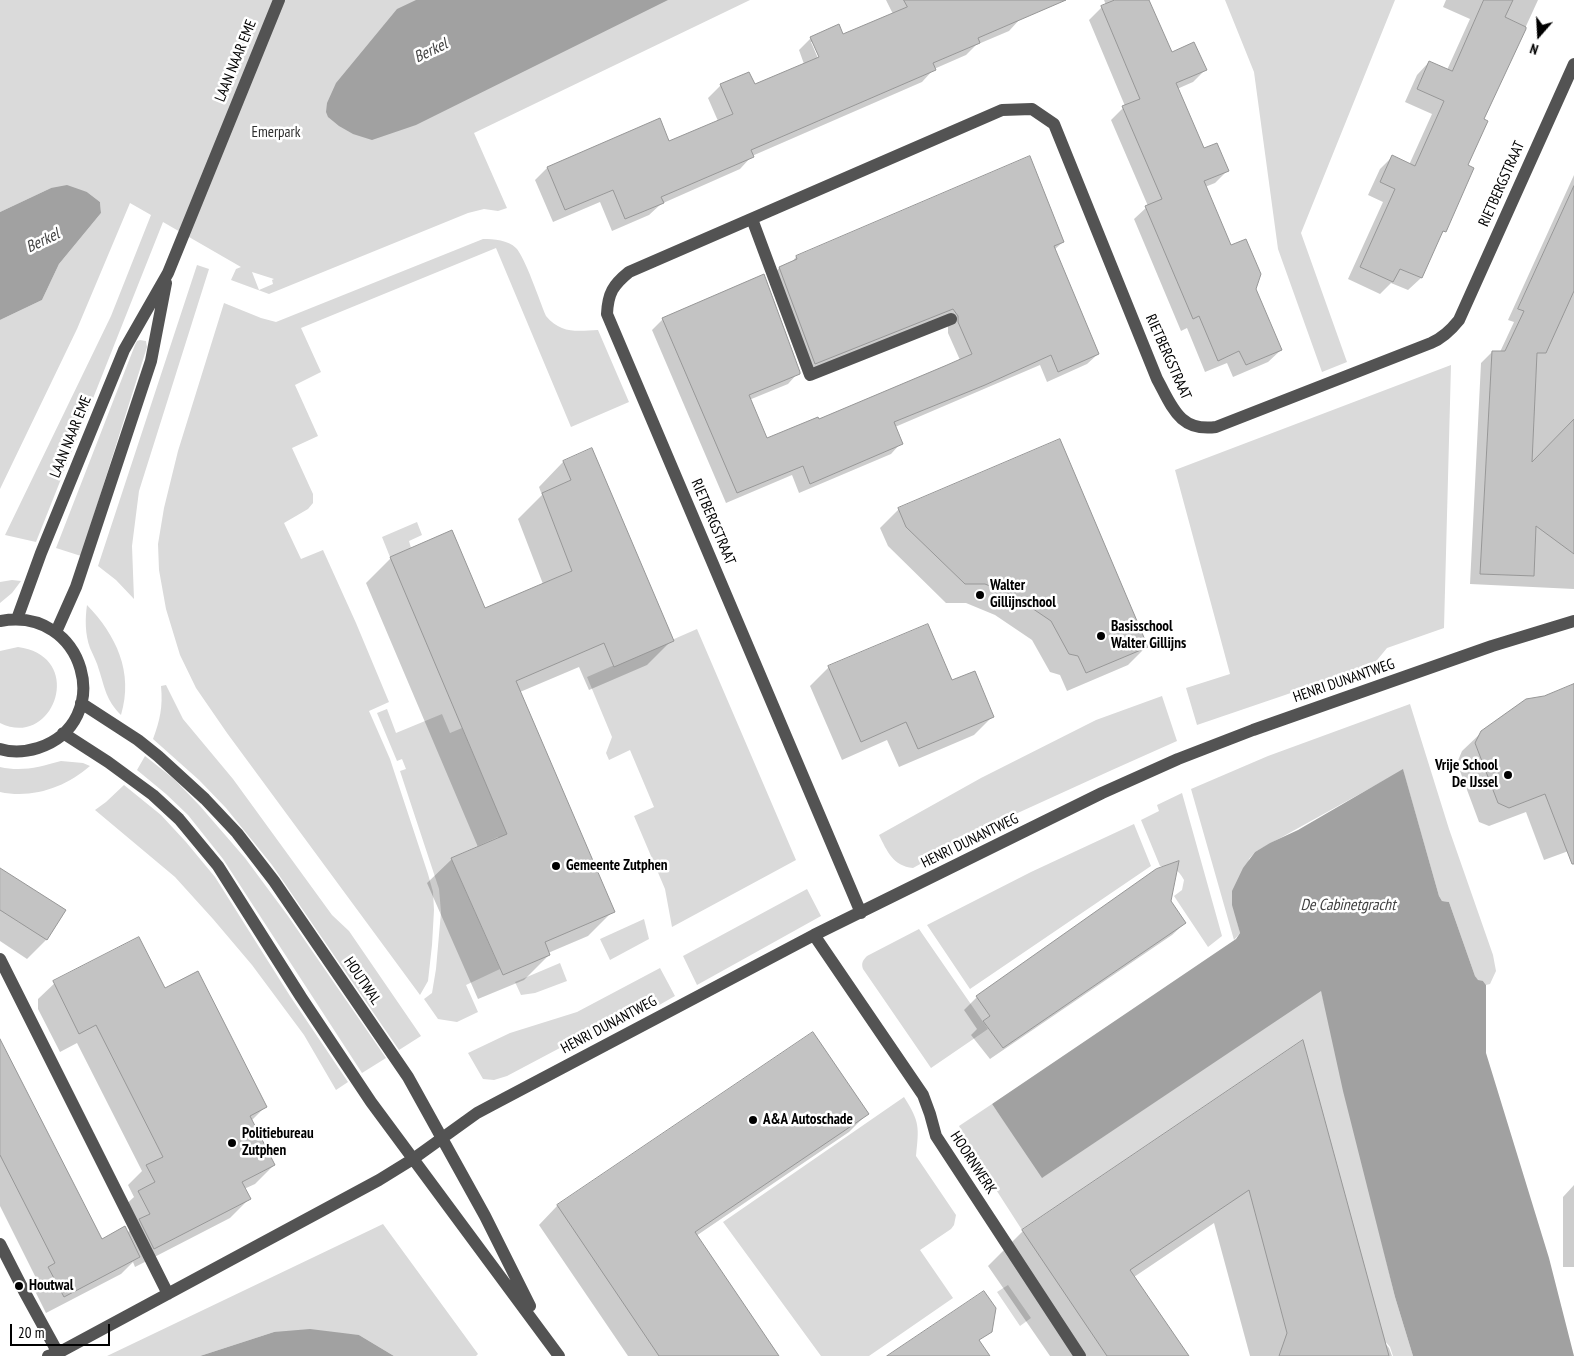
<!DOCTYPE html>
<html>
<head>
<meta charset="utf-8">
<style>
	body { margin:0 }
	#map { position:relative; width:1574px; height:1356px; overflow:hidden; background:#fff; font-family:"PT Sans Narrow",sans-serif }
	canvas { display:block }
	.north { position:absolute; left:1514px; top:10px; width:50px; height:50px; -webkit-text-stroke:4px #fff; paint-order:stroke; rotate:199deg; font-size:14px; font-weight:700; line-height:20px; text-align:center; color:#000 }
	.north::after { content:''; display:block; margin:auto; width:18px; height:22px; background:#000; clip-path:polygon(50% 0,100% 100%,50% 72%,0 100%) }
	.scale { position:absolute; left:10px; top:1324px; width:100px; height:22px; box-sizing:border-box; border:2px solid #000; border-top:0; padding-left:6px; font-size:15px; line-height:18px; white-space:nowrap; color:#000; -webkit-text-stroke:4px #fff; paint-order:stroke }
</style>
</head>
<body>
<div id="map">
<canvas width="1574" height="1356"></canvas>
<div class="north">N</div>
<div class="scale">20 m</div>
</div>
<script>
const ctx = document.querySelector('canvas').getContext('2d');
ctx.lineJoin = 'round';
function paint(path, color) {
  ctx.fillStyle = color;
  ctx.fill(path, 'evenodd');
}
function trace(path, color, width, dash) {
  ctx.strokeStyle = color;
  ctx.lineWidth = width;
  ctx.lineCap = dash ? 'butt' : 'round';
  ctx.setLineDash(dash || []);
  ctx.stroke(path);
}
function drawText(font, color, halo, rows, align = 'center') {
  ctx.font = font + ' "PT Sans Narrow",sans-serif';
  ctx.lineWidth = 5;
  ctx.setLineDash([]);
  ctx.textBaseline = 'middle';
  ctx.strokeStyle = halo;
  ctx.fillStyle = color;
  for (const [text, x, y, turn = 0] of rows) {
    ctx.save();
    ctx.translate(x, y);
    ctx.rotate((+turn || 0) * Math.PI / 180);
    ctx.textAlign = isNaN(turn) ? turn : align;
    if (halo) ctx.strokeText(text, 0, 0);
    ctx.fillText(text, 0, 0);
    ctx.restore();
  }
}
paint(new Path2D(`
	M0 0H750L474 133 507 208 498 211 484 209 468 213 269 294 231 280 236 269 241 267 163 222 36 542 5 535 111 316 151 215 130 203 77 329 0 489V320L42 300 59 264 101 213 100 202 87 192 51 188 0 212ZM252 272 274 279 272 280 273 284 259 290Z
	M1225 0H1395L1301 233 1347 362 1322 372 1278 249 1254 72Z
	M483 239C494 239 508 240 516 248 525 257 540 302 546 316 561 334 577 331 598 330L629 402 571 427 496 248 301 328 321 372 295 385 318 436 292 448 313 494V503L308 509 284 523 301 559 323 550 356 623 389 702 369 711 390 759 428 874 433 892 434 910 432 945 428 981 420 995 227 733 196 688 180 655 166 609 159 570 158 544 164 508 178 451 224 303 261 318 276 322Z
	M197 265 209 269 139 491 132 546 134 599 116 580 98 566Z
	M140 340 146 341 147 347 81 556 56 548 135 345 137 341Z
	M1451 365 1444 628 1387 648 1373 665 1197 725 1186 688 1230 674 1175 470Z
	M417 522 422 535 409 541 411 548 390 557 382 537Z
	M12 580 21 581 12 593 0 603V582Z
	M87 605C116 635 134 672 121 715 106 700 105 688 99 670 97 662 93 655 90 648 85 634 85 619 87 605Z
	M697 629 796 860 672 927 665 889 634 816 654 807 630 750 609 760 606 753 612 737 587 677Z
	M18 647C87 656 54 750 0 723V651Z
	M166 685 183 719 233 779 332 915 349 931 421 1036 399 1050 272 865 226 808 199 780 153 739C160 720 163 707 161 686Z
	M1162 696 1177 741 1112 770 987 827 913 868C893 866 887 851 879 835L981 778 1096 720Z
	M1410 704 1449 829 1493 955 1496 971 1490 984 1486 985 1483 981H1478L1475 976 1449 902 1442 901 1439 896 1403 770 1255 852 1249 859 1237 921 1240 933 1234 940 1191 789 1268 756Z
	M387 709 396 733 442 714 450 733 462 728 508 835 499 839 498 837 451 858 500 969 466 985 478 1012 457 1022 438 1019 424 999 432 993 436 969 441 912 439 889 400 771 406 769 402 759 397 761 377 713Z
	M145 756 174 779 200 806 245 858 288 916 386 1058 362 1073 223 859 188 815 166 794 137 770Z
	M61 761 83 763 90 766C66 787 33 799 0 792V767C22 772 39 767 61 761Z
	M124 785 161 815 186 842 215 877 290 996 348 1082 336 1090 304 1035 252 965 213 919 175 877 95 810 106 802Z
	M1182 793 1222 936 1208 947 1174 896 1182 890 1184 880C1178 869 1173 867 1160 866L1141 820 1159 811 1157 805Z
	M1134 824 1151 866 970 989 927 925 1031 872Z
	M807 889 821 916 697 985 683 956Z
	M644 919 649 939 610 960 600 939Z
	M919 929 988 1029 931 1068 863 969C861 963 863 960 867 956Z
	M560 963 567 981 535 993 521 995 515 982Z
	M660 968 675 996 647 1012 607 1023 507 1076 494 1080 483 1079 468 1053 510 1033 577 1012Z
	M1321 990 1395 1297 1413 1356H1393L1390 1347 1384 1340 1303 1040 1022 1230 984 1171 959 1126 992 1104 1043 1177Z
	M904 1097C920 1122 919 1127 916 1156L956 1215 954 1225 951 1229 920 1250 953 1298 869 1356H821L723 1222Z
	M383 1224 478 1354 476 1356H394L359 1335 274 1332 200 1356H107Z
	M1008 1285 1031 1318 1020 1326 997 1292Z`), '#dadada');
paint(new Path2D(`
	M416 0H668L416 125 372 140 353 134 339 126 328 117 326 112 327 103 336 83 397 9Z
	M67 185 87 192 100 202 101 213 59 264 42 300 0 320V212L51 188Z
	M1403 769 1439 896 1442 901 1449 902 1475 976 1478 980 1483 981 1486 985V1053L1549 1258 1574 1356H1413L1395 1297 1343 1091 1321 991 1042 1178 992 1104 1236 939 1240 933 1232 905V891L1243 868 1255 852 1270 843 1298 830Z
	M310 1329 359 1335 394 1356H200L274 1332Z`), '#a1a1a1');
paint(new Path2D(`
	M886 0H1016L1021 18 1009 31 976 45 966 55 934 69 922 82 752 156 740 169 661 204 649 215 612 231 600 202 553 222 535 180 547 168 669 142 718 121 708 98 721 85 754 86 804 64 799 50 811 38 842 35 893 14ZM811 42H814L822 62 820 63Z
	M1104 0H1148L1171 53 1205 70 1193 82 1177 89 1204 150 1227 171 1215 183 1205 187 1231 247 1255 289 1281 350 1268 362 1233 377 1227 363 1205 372 1187 328 1181 331 1134 219 1148 206 1111 120 1125 106 1089 20 1102 7 1106 5Z
	M1446 0H1538L1483 120 1444 231 1439 237 1421 278 1408 290 1391 283 1380 294 1348 279 1383 202 1368 195 1380 169 1392 157 1409 165 1432 114 1405 102 1417 75 1429 62 1447 70 1470 19 1443 7Z
	M1030 158 1063 242 1054 250 1098 354 1087 364 1047 382 1040 365 895 427 901 443 891 454 799 493 792 475 726 503 652 330 663 319 798 373 788 384 749 400 766 440 818 421 960 360 948 333V326L804 374 769 279 779 268 791 263 796 257Z
	M1574 175V589L1470 584 1481 363 1492 352H1500L1514 322 1508 320Z
	M592 450 672 640 647 665 589 690 579 667 520 692 613 911 588 936 548 953 549 955 524 980 478 999 427 883 452 859 478 847 366 583 391 558 484 610 543 584 518 519 542 495 539 487 563 462Z
	M899 509 1147 646 1128 665 1067 691 1060 675 1050 672 1032 640 995 615 966 603H946L888 546 880 528Z
	M829 667 951 682 993 716 974 735 899 767 887 740 842 760 810 686Z
	M1574 683V849L1544 860 1526 812 1489 826 1479 822 1457 763 1462 751 1482 732 1545 697 1566 689Z
	M0 870 65 911 46 940 27 959 0 941Z
	M1170 902 1185 923 1172 935 990 1059 971 1035 977 1029 964 1010 977 997Z
	M58 980 164 990 266 1106 251 1121 274 1165 255 1184 244 1189 249 1199 230 1218 135 1267 133 1262 121 1274 46 1313 32 1285 37 1280 0 1206V1069L101 1240 127 1233 130 1230 120 1210 134 1197 128 1185 142 1171 77 1043 60 1052 38 1009V999Z
	M813 1033 867 1114 849 1132 696 1236 778 1356H628L539 1225 557 1206Z
	M1303 1042 1383 1341 1389 1348 1392 1356H1250L1214 1223 1134 1277 1187 1356H1050L988 1266 1023 1231Z
	M1574 1185V1267H1563V1197Z`), '#0003');
const building = new Path2D(`
	M904 0H1066L978 38 980 43 933 63 936 70 751 150 754 157 661 197 664 203 625 219 613 190 565 210 547 167 660 118 669 141 733 114 720 84 749 72 755 84 819 57 810 37 839 24 843 34 907 7Z
	M1115 0H1149L1172 52 1194 42 1207 70 1176 83 1204 148 1217 143 1229 171 1204 181 1231 245 1246 239 1261 274 1256 289 1282 350 1246 365 1239 351 1218 361 1199 316 1193 319 1145 206 1162 199 1122 106 1140 99 1101 6Z
	M1484 0H1513L1505 17 1526 27V29L1484 119 1488 121 1468 165 1474 168 1446 232 1443 231 1422 278 1400 269 1393 282 1360 267 1395 189 1380 182 1392 155 1415 166 1444 101 1417 89 1429 61 1452 71Z
	M1030 156 1064 242 1054 246 1099 354 1058 372 1051 355 985 385 894 422 903 444 810 484 803 466 737 493 662 318 764 274 800 372V374L749 395 767 438 818 417 819 419 947 365 972 354 958 322V316L953 309 815 364 779 267 797 259 796 256Z
	M1574 186V291L1546 353H1537L1532 462 1574 419V554L1536 526 1534 576 1480 574 1492 351H1505L1524 311 1518 309Z
	M1060 439 1148 647 1086 673 1078 656 1069 654 1051 621 1014 596 985 584H965L906 527 898 508Z
	M592 448 674 641 614 667 604 643 516 681 615 912 545 942 550 955 503 975 451 858 507 834 390 557 452 530 485 608 572 571 542 493 571 480 563 461Z
	M928 624 952 680 975 671 994 717 918 749 906 722 861 742 828 666Z
	M1574 684V864H1572L1545 794 1509 808 1498 803 1475 743 1481 731 1526 699 1544 696Z
	M1179 861 1171 901 1186 923 1003 1048 983 1021 990 1016 976 996 1156 869Z
	M0 868 66 910 47 940 0 910Z
	M139 937 165 988 198 971 267 1107 250 1116 275 1165 242 1182 251 1199 154 1249 139 1219 150 1214 138 1191 155 1182 146 1165 163 1157 96 1025 79 1034 53 981Z
	M813 1032 869 1114 695 1232 779 1356H659L557 1205Z
	M0 1039 102 1239 125 1226 140 1257 64 1297 48 1267 55 1263 0 1155Z
	M1303 1040 1389 1356H1279L1287 1333 1249 1190 1130 1270 1189 1356H1107L1022 1230Z
	M984 1291 996 1308 992 1332 979 1340 990 1356H887Z`);
paint(building, '#c3c3c3');
trace(building, '#979797', 1);
trace(new Path2D(`
	M752 219 810 375 951 319
	M17 619 41 553 124 350 168 273 279 0
	M0 621C85 605 117 722 38 748 25 752 13 753 0 749
	M56 632 76 587 151 361 166 283
	M81 703 138 740 158 756 205 799 237 833 274 881 408 1077 485 1216 530 1306
	M63 733 108 762 153 795 179 819 218 866 301 997 371 1102 559 1356
	M861 913 607 314C608 293 613 285 629 272L1002 110 1032 109 1054 124 1157 379C1172 406 1179 432 1216 427L1431 343C1443 338 1451 330 1459 320L1574 64
	M814 935 923 1095 930 1114 936 1136 1080 1356
	M0 959 168 1294
	M0 1244 24 1291 58 1353
	M48 1356 58 1353 379 1180 413 1159 477 1113 492 1105 814 935 1102 793 1178 759 1253 730 1492 646 1574 621`), '#535353', 12);
for (const [x, y, r, color] of [
	[980,595,5,"#000"],
	[1101,636,5,"#000"],
	[1508,775,5,"#000"],
	[556,866,5,"#000"],
	[753,1120,5,"#000"],
	[232,1143,5,"#000"],
	[19,1286,5,"#000"]
]) {
  const dot = new Path2D();
  dot.arc(x, y, r, 0, 2 * Math.PI);
  ctx.fillStyle = color;
  ctx.fill(dot);
  trace(dot, '#fff', 2);
}
drawText('15px', '#000', '#fff', [
	["LAAN NAAR EME",236,61,-68],
	["RIETBERGSTRAAT",1502,184,-66],
	["RIETBERGSTRAAT",1168,357,66],
	["LAAN NAAR EME",71,437,-68],
	["RIETBERGSTRAAT",713,522,67],
	["HENRI DUNANTWEG",1344,681,-19],
	["HENRI DUNANTWEG",970,841,-26],
	["HOUTWAL",362,981,56],
	["HENRI DUNANTWEG",609,1025,-28],
	["HOORNWERK",973,1163,57]
]);
drawText('15px', '#313131', '#fff', [
	["Emerpark",276,133]
]);
drawText('bold 15px', '#000', '#fff', [
	["Walter",990,586],
	["Gillijnschool",990,603],
	["Basisschool",1111,627],
	["Walter Gillijns",1111,644],
	["Vrije School",1498,766,"right"],
	["De IJssel",1498,783,"right"],
	["Gemeente Zutphen",566,866],
	["A&A Autoschade",763,1120],
	["Politiebureau",242,1134],
	["Zutphen",242,1151],
	["Houtwal",29,1286]
], 'left');
drawText('italic 16px', '#424242', '#fff', [
	["Berkel",431,51,-26],
	["Berkel",43,241,-26],
	["De Cabinetgracht",1348,905]
]);
</script>
</body>
</html>
